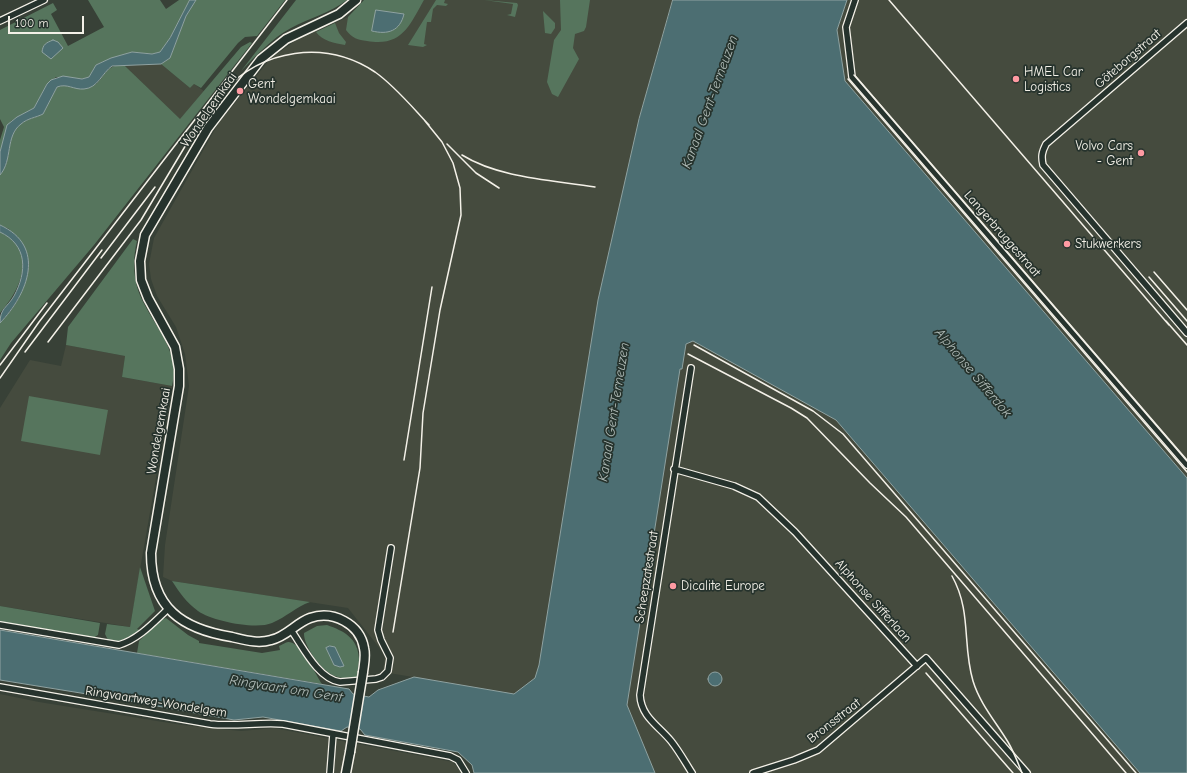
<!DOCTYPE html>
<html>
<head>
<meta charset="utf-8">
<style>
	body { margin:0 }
	#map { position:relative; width:1187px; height:773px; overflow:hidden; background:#384137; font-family:"Comic Neue",sans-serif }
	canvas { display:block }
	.scale { position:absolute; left:8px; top:16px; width:76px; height:18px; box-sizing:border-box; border:2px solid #f4f1e8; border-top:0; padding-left:5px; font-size:12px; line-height:14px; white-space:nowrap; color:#f4f1e8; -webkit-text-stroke:3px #26332d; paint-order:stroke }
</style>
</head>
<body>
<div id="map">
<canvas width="1187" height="773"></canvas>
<div class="scale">100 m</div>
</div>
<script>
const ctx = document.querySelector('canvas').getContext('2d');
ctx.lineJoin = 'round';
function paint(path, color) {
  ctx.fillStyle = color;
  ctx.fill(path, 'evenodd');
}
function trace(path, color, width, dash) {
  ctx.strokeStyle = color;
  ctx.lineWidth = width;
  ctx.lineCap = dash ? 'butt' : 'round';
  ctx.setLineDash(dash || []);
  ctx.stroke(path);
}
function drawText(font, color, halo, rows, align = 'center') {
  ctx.font = font + ' "Comic Neue",sans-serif';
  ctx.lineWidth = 3.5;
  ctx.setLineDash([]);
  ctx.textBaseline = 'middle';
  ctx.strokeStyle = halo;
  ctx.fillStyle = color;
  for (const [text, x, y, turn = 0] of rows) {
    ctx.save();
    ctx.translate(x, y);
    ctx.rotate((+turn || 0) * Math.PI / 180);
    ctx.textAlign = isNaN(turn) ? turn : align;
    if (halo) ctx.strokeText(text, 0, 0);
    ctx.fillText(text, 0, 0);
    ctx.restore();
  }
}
paint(new Path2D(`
	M424 0H673L639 119 598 300 539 665 535 678 514 694 383 672 385 655 348 608 172 581 163 577 165 545 189 386 185 354 176 327 157 296 151 279 149 264 154 238 218 124 270 59 295 41 348 17 364 1 420 6Z
	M847 0H1187V478L845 81 837 30Z
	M161 64 190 88 194 84 204 91 180 120 124 65Z
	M693 341 836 420 1140 773H655L627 706 680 369H682L686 344Z
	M66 345 125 356 122 377 172 386 130 627 0 606V408L30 360 61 366Z
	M0 694 39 702 182 725 241 731 274 728 453 762 462 773H0Z`), '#454b3e');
paint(new Path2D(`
	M88 0H160L166 9 179 0H190L170 38 160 52 152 54 132 52 102 62 96 65 89 77 82 79 56 77 47 84 34 108 11 121 0 152V140L4 127 0 119V30L53 3 57 10 51 14 68 46 104 27Z
	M196 0H285L257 36 245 37 238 43 201 88 194 84 190 88 161 64 170 58 186 16Z
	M296 0H347C330 13 309 18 291 28 271 39 257 55 241 71Z
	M364 0H424C409 26 402 47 367 41 358 40 352 38 346 30L348 17Z
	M436 0H445L444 3 448 4 446 6 437 5 433 9 431 22H427L424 44 427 45 423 47 408 45Z
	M484 0 517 3 518 5 515 17 507 15 511 14 513 4Z
	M560 0H590L586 27 584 31 575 34 573 48 579 59 558 97 552 94 547 82 554 40 561 30Z
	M543 11 555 23V28L551 34 545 33Z
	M335 23 339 33 346 42 345 45C335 43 322 41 316 32Z
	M250 42 252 43 94 245 11 343 0 360V323C19 303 24 291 29 264L9 229 0 225V175C13 160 5 136 21 124 28 118 36 118 43 114L57 87C69 82 79 92 91 87 106 80 103 64 124 65L180 119 241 47Z
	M0 232C39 249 21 290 0 313Z
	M133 239 137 241C133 257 133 274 138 290 149 322 182 349 172 386L122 377 125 356 66 345 68 327Z
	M29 396 108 410 100 455 21 441Z
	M140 567 155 611 137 629 140 630 125 642 108 640 105 634 107 624 130 627Z
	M172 581 310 602C296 607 286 617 272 623 256 630 212 621 198 611 187 603 179 592 172 581Z
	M0 606 100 623 98 635 93 638 0 622Z
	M166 618 188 635 199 641V643L262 653 280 650 279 646C282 645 286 642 288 642 300 640 316 675 322 684L137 653 139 641 160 620Z
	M327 625C344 631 358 638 359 659 359 665 357 671 357 678 351 678 344 679 338 677 324 675 303 646 304 633L317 626Z`), '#56755d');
const water = new Path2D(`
	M190 0H196L186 16 170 58 161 64 112 66C102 73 98 88 84 89 74 90 67 83 57 87L43 114C35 118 28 118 21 124 5 136 13 160 0 175V152L7 125 17 117 34 108 47 84 51 80 63 76 82 79 89 77 96 65 111 58 132 52 152 54 160 52 170 38Z
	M673 0H847L837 30 845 81 1187 478V773H1140L836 420 693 341 686 344 682 369H680L627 705 655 773H474L472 765 458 752 365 735 360 729 347 727 341 731 263 717 234 720 124 700 0 680V630L349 689 353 694 369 697 378 690 414 677 514 694 535 678 539 665 598 300 639 119Z
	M376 10 404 14C400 31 388 35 372 31Z
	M53 40 58 42 63 48 51 59 42 52C43 44 46 43 53 40Z
	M0 225C47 246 28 294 0 323 0 308 7 308 14 296 27 272 28 245 0 232Z
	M330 646 335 647 344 666 340 667 334 665 326 648Z
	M708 679a7 7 0 1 1 14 0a7 7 0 1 1-14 0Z`);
paint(water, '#4c6e72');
trace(water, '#8fa2a1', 1);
paint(new Path2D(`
	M100 689 110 691 109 697 106 696V699L100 698Z`), '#384137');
const street = new Path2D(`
	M855 0 846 27 852 77 1187 465
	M0 21 44 0
	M1187 23 1046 144C1042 152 1041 156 1043 165L1187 333
	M691 368 640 695C641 717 659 726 671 741 679 751 685 762 692 773
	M674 469 734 486 758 497 795 532 917 666
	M0 625 119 645C139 639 154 622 169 608
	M291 630C303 647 318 679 340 682L376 679 382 677 388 671 390 658 381 640 378 630 391 548
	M0 687 210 724C234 727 259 722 283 724L450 756 458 760 466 773
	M330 773 333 734
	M753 773 794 760 818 750 926 658 1027 773`);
const secondary = new Path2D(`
	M356 0 339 14 286 39 261 59 208 128 145 235 140 261 141 280 148 298 175 347 179 369V386L151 553C151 608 182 629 232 637 245 640 258 644 271 640 286 637 296 623 310 618 333 610 360 624 364 648 366 656 364 664 363 672
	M346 773 350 752`);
trace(street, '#f4f1e8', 8);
trace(secondary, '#f4f1e8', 11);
trace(street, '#26332d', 5.5);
trace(secondary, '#26332d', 8);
trace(new Path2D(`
	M889 0 1169 325
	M854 75 1187 461
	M848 79 1187 472
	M223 92C262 49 325 39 375 72 395 86 412 107 429 125
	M447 144 476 173 499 188
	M462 155C499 178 552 180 595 187
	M101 258 155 187
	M1154 272 1187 310
	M1149 277 1187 321
	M1166 321 1187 345
	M48 342 141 220 199 123
	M694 345 813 411 843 434 1136 773
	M25 352 102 250
	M688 354 791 408 807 418 870 483 906 517 1126 773
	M0 365 47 303
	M0 378 39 322 287 0
	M404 460 432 287
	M952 576C972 612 962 644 973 681 980 704 996 722 1008 742 1014 752 1018 763 1022 773
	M393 632 420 468 423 413 440 310 461 215 460 188 453 163 442 142 425 121
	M926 673 1013 773`), '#f4f1e8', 1.5);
const secondaryBridge = new Path2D(`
	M350 752 363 672`);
trace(secondaryBridge, '#f4f1e8', 11, []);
trace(secondaryBridge, '#26332d', 8);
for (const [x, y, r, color] of [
	[1016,79,4,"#ff9aa2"],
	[240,91,4,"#ff9aa2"],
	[1141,153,4,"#ff9aa2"],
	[1067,244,4,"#ff9aa2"],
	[673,586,4,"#ff9aa2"]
]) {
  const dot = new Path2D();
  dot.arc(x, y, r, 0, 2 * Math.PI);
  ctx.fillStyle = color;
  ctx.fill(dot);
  trace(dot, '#26332d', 1.5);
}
drawText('13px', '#f4f1e8', '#26332d', [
	["Göteborgstraat",1128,59,-41],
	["Wondelgemkaai",209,110,-55],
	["Langerbruggestraat",1002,234,49],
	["Wondelgemkaai",159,431,-80],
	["Scheepzatestraat",647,577,-81],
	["Alphonse Sifferlaan",873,601,48],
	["Ringvaartweg-Wondelgem",156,702,9],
	["Bronsstraat",834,721,-38]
]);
drawText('13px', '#f4f1e8', '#26332d', [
	["HMEL Car",1024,72],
	["Logistics",1024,87],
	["Gent",248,84],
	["Wondelgemkaai",248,99],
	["Volvo Cars",1133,146,"right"],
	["- Gent",1133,161,"right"],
	["Stukwerkers",1075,244],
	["Dicalite Europe",681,586]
], 'left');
drawText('italic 14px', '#b1bdb9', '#26332d', [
	["Kanaal Gent-Terneuzen",710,102,-70],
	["Alphonse Sifferdok",973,373,50],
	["Kanaal Gent-Terneuzen",614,412,-81],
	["Ringvaart om Gent",286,689,9]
]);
</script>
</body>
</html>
